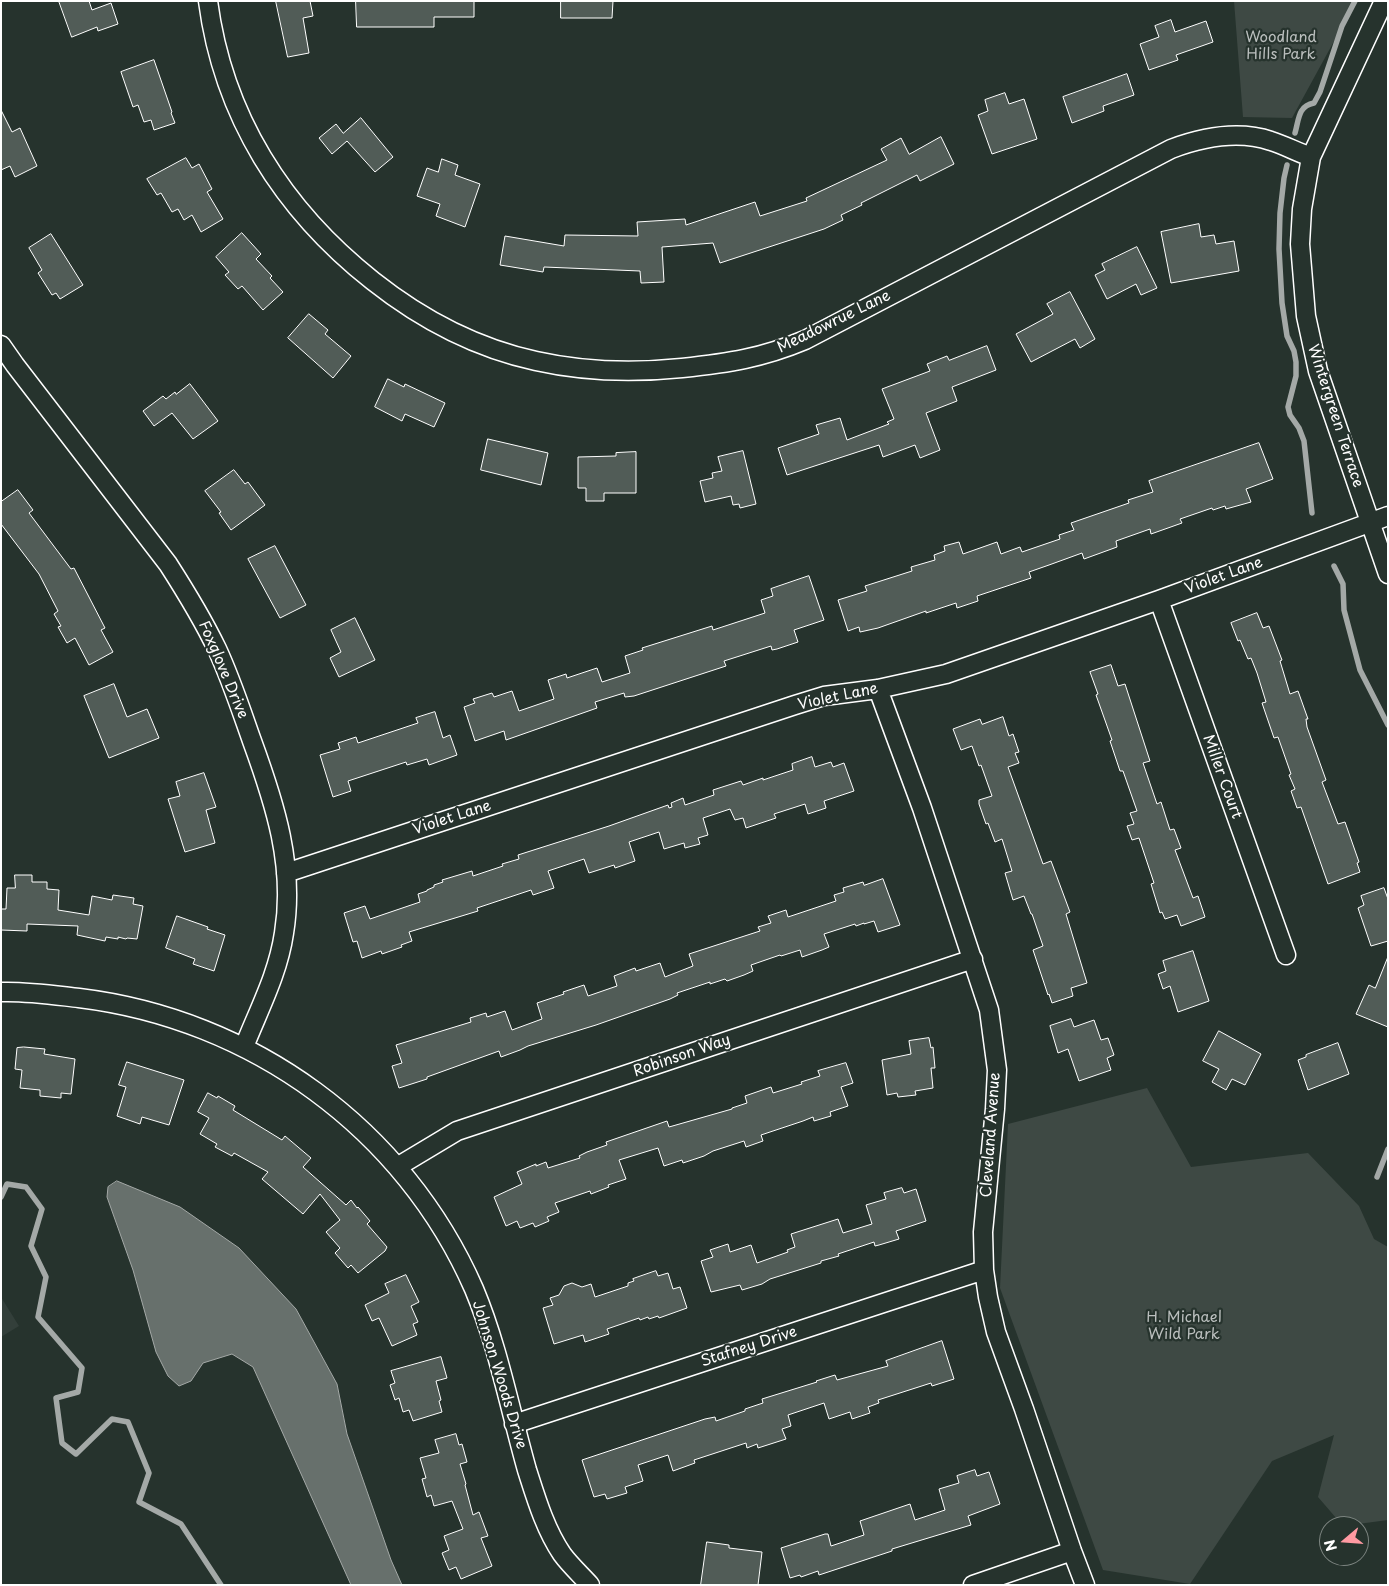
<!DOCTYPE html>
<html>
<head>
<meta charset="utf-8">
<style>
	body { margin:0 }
	#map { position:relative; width:1389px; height:1586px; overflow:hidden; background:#26332d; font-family:"Playpen Sans",sans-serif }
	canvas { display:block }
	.frame { position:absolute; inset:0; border:2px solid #fff; pointer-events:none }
	.north { position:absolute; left:1319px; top:1516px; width:50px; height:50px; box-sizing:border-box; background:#26332d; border:1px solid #7d8581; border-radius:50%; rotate:252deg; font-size:14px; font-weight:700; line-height:20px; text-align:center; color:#fff }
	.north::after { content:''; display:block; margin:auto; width:18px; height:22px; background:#ff9aa2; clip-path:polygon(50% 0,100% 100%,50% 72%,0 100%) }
</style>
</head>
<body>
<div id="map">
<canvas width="1389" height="1586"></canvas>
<div class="frame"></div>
<div class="north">N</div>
</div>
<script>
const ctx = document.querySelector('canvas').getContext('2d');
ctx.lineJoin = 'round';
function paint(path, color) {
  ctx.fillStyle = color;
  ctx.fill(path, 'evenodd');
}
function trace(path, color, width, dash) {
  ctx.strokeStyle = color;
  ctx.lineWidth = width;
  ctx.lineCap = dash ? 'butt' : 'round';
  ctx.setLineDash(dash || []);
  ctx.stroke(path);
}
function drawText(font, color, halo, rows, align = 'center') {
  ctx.font = font + ' "Playpen Sans",sans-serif';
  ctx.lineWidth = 4.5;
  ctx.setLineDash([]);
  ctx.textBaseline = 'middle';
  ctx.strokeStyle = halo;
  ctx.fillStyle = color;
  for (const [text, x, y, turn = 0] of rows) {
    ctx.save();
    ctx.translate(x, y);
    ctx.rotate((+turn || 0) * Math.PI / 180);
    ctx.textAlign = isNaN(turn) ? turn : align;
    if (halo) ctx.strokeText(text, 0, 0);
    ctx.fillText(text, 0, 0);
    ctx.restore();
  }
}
paint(new Path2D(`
	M1 1297 19 1326 1 1337Z`), '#333f3a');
paint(new Path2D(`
	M1234 1H1356L1292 118 1243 117Z
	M1147 1088 1191 1167 1308 1153 1359 1206 1374 1239 1388 1247V1520L1343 1526 1318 1497 1334 1435 1272 1461 1190 1584 1103 1570 1000 1288 1008 1124Z`), '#3e4944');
const water = new Path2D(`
	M117 1181 180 1207 239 1248 296 1309 337 1384 347 1434 391 1560 402 1585H351L253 1367 232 1354 203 1363 191 1381 179 1386 168 1376 156 1352 133 1270 107 1197 108 1187Z`);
paint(water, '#67706c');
trace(water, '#a4a9a7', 1);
trace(new Path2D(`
	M1295 133C1299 119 1298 106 1314 103L1320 92 1342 26 1355 1
	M1287 165 1284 178 1280 213 1279 249 1282 303 1287 336 1294 351 1296 362V376L1288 407 1290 415 1299 428 1304 441 1312 513
	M1334 566 1343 584 1344 610 1360 670 1388 725
	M1377 1177 1388 1149
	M1 1197 7 1184 26 1187 42 1209 31 1246 46 1277 38 1317 82 1368 78 1392 56 1398 62 1443 76 1454 112 1419 128 1422 149 1473 139 1502 181 1524 221 1585`), '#a4a9a7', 5.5);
const building = new Path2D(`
	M59 1H89L92 10 111 3 118 24 98 31 97 27 72 37Z
	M276 1H310L313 16 303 18 309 53 288 57Z
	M356 1H474V17H434V27H357Z
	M561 1H613L612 18H561Z
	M1171 20 1175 32 1206 21 1213 42 1176 55 1178 60 1149 70 1140 44 1159 37 1155 26Z
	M154 60 172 112 171 113 175 123 154 130 151 120 144 122 138 105 133 107 121 72Z
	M1127 74 1134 95 1103 106 1104 111 1072 123 1063 97Z
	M1005 93 1009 104 1024 99 1037 139 992 154 978 115 988 111 985 100Z
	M1 110 12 132 20 128 37 166 15 177 10 166 1 170Z
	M361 118 393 157 375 172 347 141 332 154 319 138 336 124 343 133Z
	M941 137 954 164 920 181 917 175 861 203 862 205 841 215 843 220 824 229 720 263 713 243 662 247 664 282 641 283 640 271 544 267 543 272 500 265 505 236 564 246 565 235 638 236 637 222 685 219 686 225 755 202 760 216 807 201 806 198 887 160 881 149 901 138 909 154Z
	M186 158 192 168 199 164 212 189 207 192 223 219 201 232 192 215 184 220 178 209 172 212 161 193 157 195 147 179Z
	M442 159 458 165 455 175 480 184 465 227 436 216 440 204 417 196 427 168 438 172Z
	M1199 224 1201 237 1214 235 1216 244 1234 241 1239 271 1171 283 1161 232Z
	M242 233 261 254 256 259 272 276 270 278 283 292 263 310 242 286 238 289 225 275 229 272 216 257Z
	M51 234 83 285 60 299 56 293 52 295 38 273 42 270 29 248Z
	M1137 247 1157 288 1141 295 1136 284 1107 299 1095 275 1105 270 1102 264Z
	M1070 292 1095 339 1080 348 1075 339 1031 362 1016 334 1053 314 1047 304Z
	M309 314 328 330 325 334 351 356 333 378 288 338Z
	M987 346 996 370 952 387 957 401 926 413 940 450 920 458 915 445 883 457 879 445 787 475 778 448 819 434 816 425 840 418 847 440 889 424 887 422 894 419 882 389 930 371 927 364 947 356 949 360Z
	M388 379 404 387 405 384 445 403 434 427 405 414 402 421 375 407Z
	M190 384 218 421 193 439 172 413 154 426 143 411 163 396 166 399 175 392 176 394Z
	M488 439 548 453 541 485 481 470Z
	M1259 443 1273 479 1246 489 1251 502 1226 509 1225 506 1213 510 1212 508 1180 519 1182 523 1151 534 1150 529 1116 541 1117 547 1084 559 1082 553 1049 565 1029 572 1031 578 977 596 978 601 957 608 956 603 926 613V611L878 628 860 632 859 627 848 631 838 600 867 591 865 586 912 571 911 567 935 560 934 555 945 551 944 546 959 542 963 554 997 542 1001 554 1020 547 1022 552 1060 539 1059 535 1074 530 1071 523 1129 503 1128 500 1153 492 1149 481Z
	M743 451 756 504 740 508 739 504 733 505 731 496 705 502 700 481 713 478 712 473 722 471 718 457Z
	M636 452V493H604V501H586V488H578V457L616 456V453Z
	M234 470 245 484 248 482 265 505 231 530 219 513 221 512 205 491Z
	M18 490 33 510 29 513 71 569 74 568 105 628 101 630 113 652 89 665 75 638 67 643 58 627 61 626 54 614 58 611 39 574 1 524V502Z
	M275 546 306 605 280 618 248 559Z
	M809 576 824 620 794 630 798 642 777 649 772 650 771 646 724 661 726 666 634 696 625 697 624 693 595 702 597 708 506 740 504 731 475 741 464 707 475 703 473 699 492 693 494 697 512 691 519 711 554 699 548 680 566 674 567 678 597 668 602 682 630 673 625 656 643 650 642 648 712 626 713 630 765 613 761 600 773 596 771 589Z
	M1257 613 1263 628 1269 626 1282 660 1280 661 1290 694 1298 691 1308 719H1306L1307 727 1326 780 1322 782 1338 824 1345 822 1359 862 1357 863 1360 872 1328 884 1301 807 1297 808 1291 791 1295 789 1289 775 1291 774 1278 737 1274 738 1262 703 1266 702 1257 673 1251 658 1248 659 1240 640 1238 641 1231 623Z
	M355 618 375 660 339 677 330 658 341 652 331 630Z
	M1111 665 1118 686 1125 684 1150 761 1143 763 1157 804 1161 802 1170 830 1174 829 1181 848 1175 850 1193 898 1198 896 1205 917 1181 926 1177 915 1165 919 1162 912 1160 913 1151 884 1154 883 1139 838 1132 840 1127 826 1134 824 1130 813 1137 811 1123 771H1120L1110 741 1112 740 1096 695 1098 694 1090 672Z
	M114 684 127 717 147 709 159 738 109 758 84 696Z
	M435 712 443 738 450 735 457 755 429 765 427 759 407 765 406 762 348 781 351 791 333 797 320 755 340 749 338 743 356 737 358 743 418 723 416 718Z
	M1003 717 1009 736 1013 734 1019 752 1015 753 1019 763 1008 767 1043 864 1051 861 1070 912 1066 914 1087 983 1071 988 1073 996 1052 1003 1049 994 1048 995 1033 950 1043 946 1032 914H1031L1024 896 1013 900 1005 873 1012 871 1002 839 995 842 988 823 986 824 979 804V800L992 796 981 765 979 766 972 746 961 750 953 729 980 719 982 724Z
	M812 757 815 767 831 762 833 767 844 763 854 791 824 801 826 808 808 814 805 804 774 814 776 818 746 828 743 818 735 820 730 809 703 818 708 835 698 838 700 844 685 848 684 843 664 849 659 832 629 842 635 861 615 868 614 865 589 873 584 859 548 871 554 888 533 895 531 890 477 908 478 911 409 932 412 941 401 945 402 947 382 954 381 951 362 958 357 941 353 942 344 913 365 906 370 919 420 902 418 894 427 891V890L434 887V885L443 882 442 880 472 871 473 876 503 866 502 864 519 859 518 855 609 826 668 805 669 808 672 807 671 803 683 798 685 805 714 795 713 790 741 781 743 785 763 778V780L793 770 792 764Z
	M204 773 216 807 206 810 215 843 185 852 168 799 180 796 176 782Z
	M15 875H32V882H47V889L59 890 58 910 89 915 92 896 112 900 113 895 134 898 133 904 143 906 137 939 127 938 126 939 118 937V939L106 937 105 941 77 935 78 926 27 924V931L1 930V909H6L7 888H15Z
	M883 879 900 925 878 932 874 921 864 924V923L856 926 855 924 824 934 829 947 822 950 802 957 800 950 781 956 780 955 751 965 753 971 744 975 727 981 725 979 710 984V982L677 993 678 995 670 999 596 1025 528 1046 520 1050 501 1057 499 1051 427 1077V1079L399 1088 392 1066 402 1063 396 1045 471 1022 470 1018 486 1013 487 1017 505 1011 512 1030 542 1019 537 1003 564 994 563 992 584 985 588 996 617 986 614 976 635 968 636 971 660 963 665 977 693 966 689 954 760 931 758 927 771 923 768 916 786 910 788 917 836 901 834 895 844 892 843 888 863 882 864 885Z
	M1384 888 1388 899V941L1371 946 1358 908 1364 905 1361 896Z
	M177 916 208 927 207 929 225 935 214 971 193 964 195 959 166 948Z
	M1193 951 1209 1001 1178 1012 1170 986 1163 989 1158 974 1166 971 1163 961Z
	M1388 957V1027L1356 1014 1369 985 1375 988Z
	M1071 1019 1074 1027 1094 1020 1101 1040 1108 1038 1114 1055 1107 1058 1111 1070 1079 1081 1068 1049 1058 1053 1050 1026Z
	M1219 1031 1261 1054 1245 1085 1232 1079 1226 1090 1212 1082 1219 1069 1203 1061Z
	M929 1038 931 1048 933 1047 935 1068H931L933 1088 915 1091 916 1095 898 1097 897 1093 887 1095 882 1060 911 1054 909 1041Z
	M1338 1043 1349 1074 1308 1090 1298 1060 1306 1057V1055Z
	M24 1047 45 1049 44 1054 75 1059 71 1094 61 1093V1098L40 1096V1090L20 1088 22 1070 15 1069 17 1048Z
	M127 1062 184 1080 169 1125 142 1117 140 1124 117 1116 126 1087 119 1085Z
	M846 1063 853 1083 841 1087 848 1106 830 1112 831 1116 814 1121 813 1117 803 1121 761 1135 763 1141 746 1147 744 1141 713 1151 704 1156 683 1163 682 1160 664 1166 658 1148 619 1160 626 1179 608 1185 609 1187 591 1194 590 1191 555 1203 559 1212 547 1217 549 1221 535 1227 533 1223 520 1228 517 1221 506 1226 494 1197 522 1184 517 1172 536 1164V1166L546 1162 548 1168 580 1158 579 1156 587 1152 607 1145 606 1142 667 1121 669 1127 732 1109V1108L747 1103 745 1096 771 1087 773 1093 802 1084 801 1082 820 1076 818 1071Z
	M208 1093 217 1098 218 1096 235 1106 233 1110 282 1140 285 1136 311 1158 303 1167 346 1205 351 1200 357 1208 358 1207 370 1221 367 1224 387 1247 385 1251 358 1273 351 1265 348 1268 335 1253 340 1248 326 1232 340 1220 320 1194 303 1214 262 1179 268 1172 234 1153 232 1156 215 1147 217 1144 200 1134 209 1118 198 1112Z
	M902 1188 904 1193 916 1189 926 1221 896 1231 899 1239 879 1245 875 1246 874 1242 838 1254 839 1256 821 1261V1263L770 1279 762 1284 742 1290 740 1285 711 1292 701 1261 713 1257 710 1250 728 1244 730 1252 751 1245 757 1263 788 1252 787 1250 795 1247 791 1234 838 1219 843 1233 872 1224 866 1205 886 1199 884 1193Z
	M656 1271 658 1276 668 1273 673 1289 680 1287 687 1308 659 1318 658 1316 649 1319 648 1317 640 1320 639 1318 607 1329 609 1334 585 1342 583 1335 554 1344 543 1308 553 1305 550 1298 559 1295 564 1286 572 1283 582 1287 591 1284 595 1297 628 1286V1283L634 1281 633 1279Z
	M406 1275 419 1302 411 1306 418 1322 413 1324 417 1335 392 1346 379 1318 372 1321 365 1305 389 1293 385 1284Z
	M942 1341 954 1379 932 1386 931 1383 878 1400 879 1403 868 1407 870 1413 852 1419 850 1412 829 1419 824 1403 788 1415 791 1426 782 1429 786 1439 758 1448 757 1444 747 1448 746 1443 694 1460 695 1463 673 1471 668 1455 638 1465 643 1481 625 1487 627 1493 607 1499 605 1494 594 1497 582 1460 705 1419 715 1417 716 1421 745 1411V1409L763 1403 762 1399 817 1382 816 1381 835 1375 837 1380 888 1366 886 1361Z
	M441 1357 447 1378 436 1381 441 1400 439 1401 442 1412 413 1421 409 1410 403 1412 399 1398 395 1400 390 1385 395 1383 391 1371Z
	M456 1434 459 1445 462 1444 467 1462 460 1464 466 1484 465 1485 473 1515 479 1512 488 1536 481 1538 492 1566 461 1579 456 1567 449 1570 442 1553 449 1550 444 1536 463 1529 452 1501 434 1506 431 1495 427 1497 422 1479 426 1478 420 1458 439 1453 435 1440Z
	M975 1470 977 1476 989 1472 1000 1504 968 1516 971 1525 892 1549V1551L819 1575 818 1571 801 1577 800 1575 790 1578 781 1548 825 1534H828L831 1546 864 1535 860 1521 910 1504 915 1520 945 1510 939 1489 959 1483 957 1476Z
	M707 1542 729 1545V1548L762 1552 758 1585H701Z`);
paint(building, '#515c57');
trace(building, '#fff', 1);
const minor = new Path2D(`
	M208 1C223 116 283 210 373 281 421 319 476 348 536 361 585 372 633 373 682 368 729 363 762 358 805 340L1171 149C1203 137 1238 130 1271 141 1284 145 1297 152 1311 157
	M1384 1 1311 157 1302 209 1300 244 1306 316 1318 371 1388 574
	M1 345 15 365 168 564C186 592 203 620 217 649 231 679 241 710 252 741 275 804 295 866 284 933 278 974 259 1009 244 1047
	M1159 600 1286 955
	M878 689 922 808 989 1010 997 1070 995 1109 983 1232 984 1270 988 1297 996 1332 1024 1409 1072 1551 1085 1585
	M286 873 795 705 824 696 878 689 946 674 1159 600 1388 516
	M1 992C27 991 53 995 79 998 252 1019 404 1129 474 1289 498 1346 510 1410 527 1470 536 1498 545 1529 562 1554 570 1565 581 1575 590 1585
	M397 1167 457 1131 973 959
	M514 1424 984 1270
	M973 1585 1072 1551`);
trace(minor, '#fff', 21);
trace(minor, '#26332d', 18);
drawText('15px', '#bbbfbe', '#26332d', [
	["Woodland",1281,38],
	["Hills Park",1281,55],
	["H. Michael",1184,1318],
	["Wild Park",1184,1335]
]);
drawText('15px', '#fff', '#26332d', [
	["Meadowrue Lane",834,322,-26],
	["Wintergreen Terrace",1335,416,72],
	["Violet Lane",1224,576,-20],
	["Foxglove Drive",223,670,67],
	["Violet Lane",838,697,-12],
	["Miller Court",1222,777,70],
	["Violet Lane",452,818,-18],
	["Robinson Way",682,1056,-19],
	["Cleveland Avenue",991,1135,-86],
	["Stafney Drive",749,1347,-18],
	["Johnson Woods Drive",499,1375,73]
]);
</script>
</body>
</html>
